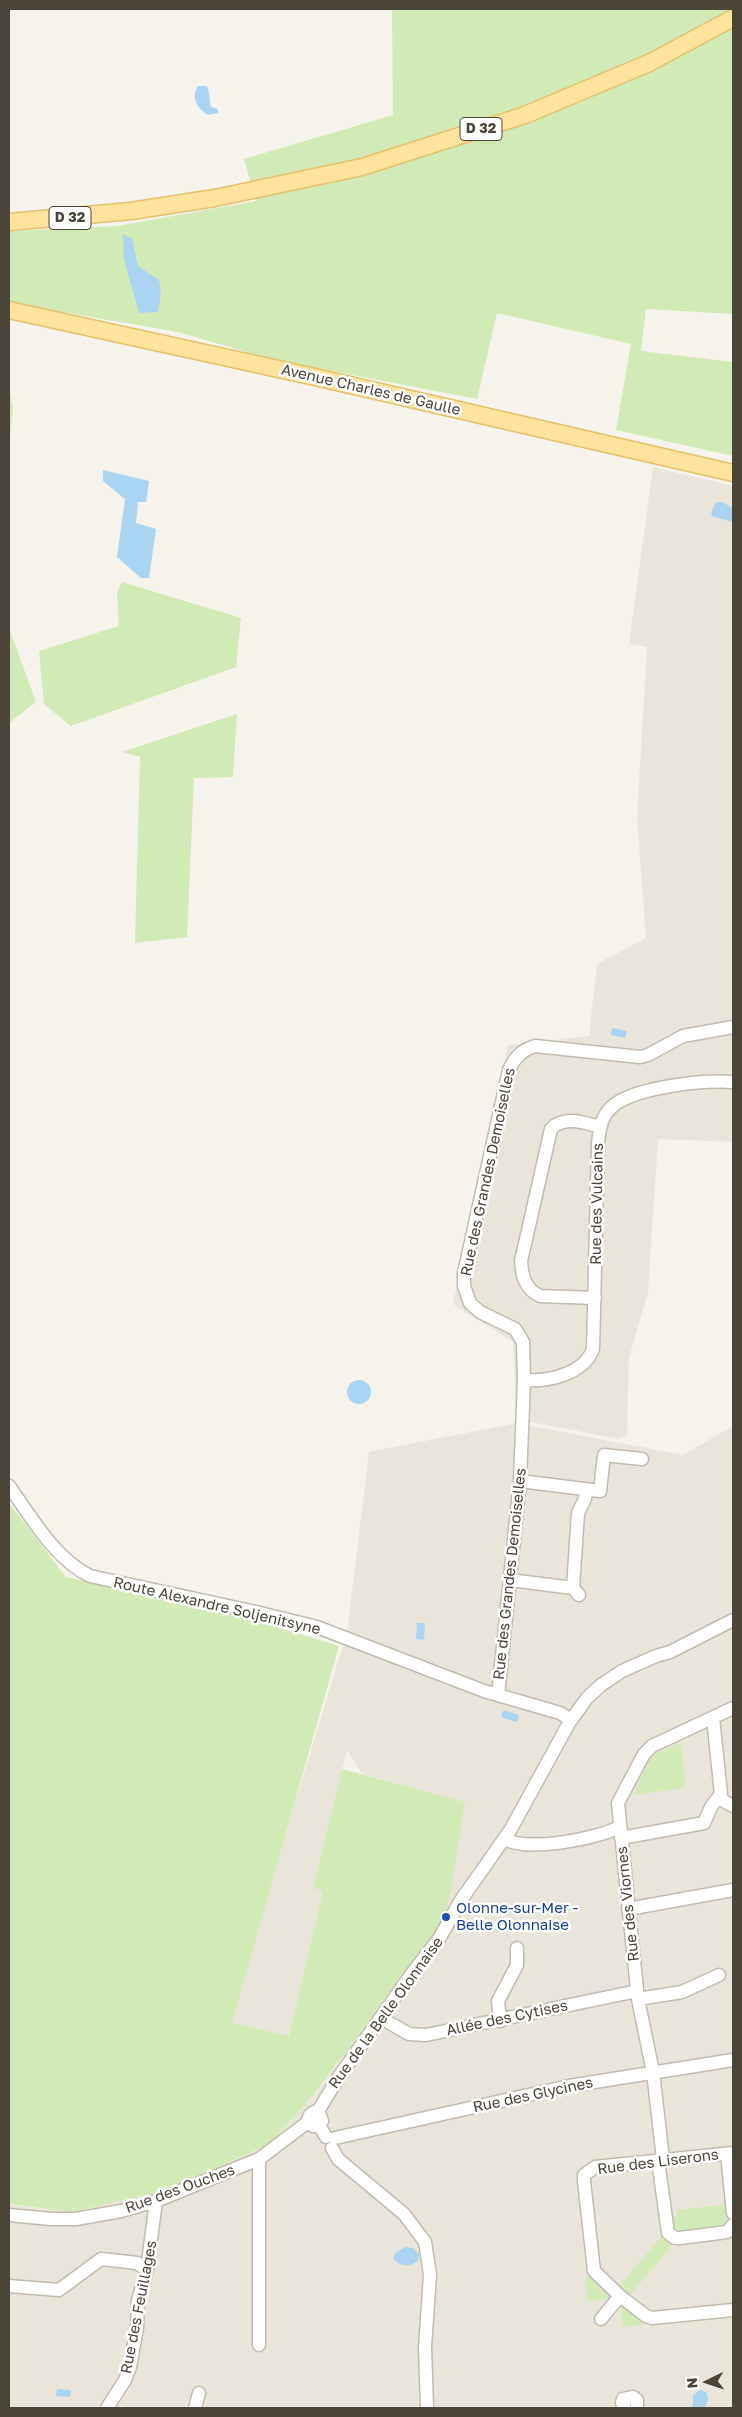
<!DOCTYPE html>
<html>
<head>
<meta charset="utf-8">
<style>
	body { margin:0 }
	#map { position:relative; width:742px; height:2417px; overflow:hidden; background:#f6f3ec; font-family:"Golos Text",sans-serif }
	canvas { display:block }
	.frame { position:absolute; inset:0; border:10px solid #4b4439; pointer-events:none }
	.north { position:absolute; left:682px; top:2357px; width:50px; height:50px; -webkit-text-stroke:4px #fff; paint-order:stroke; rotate:266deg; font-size:14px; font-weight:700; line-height:20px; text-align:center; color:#4b4439 }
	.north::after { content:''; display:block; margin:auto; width:18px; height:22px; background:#4b4439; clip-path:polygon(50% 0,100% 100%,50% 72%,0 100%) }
</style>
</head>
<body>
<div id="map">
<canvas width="742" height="2417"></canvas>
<div class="frame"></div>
<div class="north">N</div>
</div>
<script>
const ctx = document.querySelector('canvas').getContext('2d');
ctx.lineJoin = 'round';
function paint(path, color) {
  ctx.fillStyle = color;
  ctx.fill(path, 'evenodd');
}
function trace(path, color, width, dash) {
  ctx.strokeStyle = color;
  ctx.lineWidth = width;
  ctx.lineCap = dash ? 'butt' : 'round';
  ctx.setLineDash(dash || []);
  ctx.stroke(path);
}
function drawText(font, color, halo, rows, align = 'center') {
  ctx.font = font + ' "Golos Text",sans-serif';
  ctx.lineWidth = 5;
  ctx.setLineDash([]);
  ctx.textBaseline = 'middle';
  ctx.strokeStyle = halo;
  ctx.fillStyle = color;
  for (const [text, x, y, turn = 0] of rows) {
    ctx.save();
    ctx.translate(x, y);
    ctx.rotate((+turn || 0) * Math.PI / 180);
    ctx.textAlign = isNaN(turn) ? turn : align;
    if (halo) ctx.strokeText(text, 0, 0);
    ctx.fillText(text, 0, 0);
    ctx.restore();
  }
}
paint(new Path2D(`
	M653 467 733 486V1142L658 1139 648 1292 629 1358 627 1435 618 1439 516 1419 513 1342 453 1304 508 1045 589 1036 597 964 646 938 637 817 647 647 629 644Z
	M516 1423 683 1455 733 1426V2408H9V2205L71 2212 272 2142 318 2091 428 1933 464 1802 362 1774 347 1750 313 1888 323 1891 289 2037 232 2023 270 1885 347 1632 369 1452Z`), '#eae5da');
paint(new Path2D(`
	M392 9H733V314L646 309 641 351 733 362V456L616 430 631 344 497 313 477 399 274 360 178 332 9 303V231L117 226 256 201 244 159 393 115Z
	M9 384 13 410 9 447Z
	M122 582 241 618 236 667 71 726 44 704 39 651 119 626 117 593Z
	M9 628 36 702 9 723Z
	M237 714 233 777 194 778 187 937 135 943 140 757 122 752Z
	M9 1503 66 1577 224 1611 339 1646 232 2023 289 2036 323 1891 313 1888 342 1769 465 1802 446 1917 312 2097 272 2142 175 2188 71 2212 9 2204Z
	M681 1743 685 1783 683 1788 634 1795 650 1759 655 1754Z
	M725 2205 726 2219 722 2226 680 2232 673 2228 670 2217 677 2216V2210Z
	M663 2235 675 2242 630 2295 619 2286Z
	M585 2277H590L608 2293 609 2298 588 2302Z
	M621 2307H624L644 2324 623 2327Z`), '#d2eab5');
paint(new Path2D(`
	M618 1982 620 1990 589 1996 587 1989Z`), '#e5e3e0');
paint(new Path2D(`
	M198 86H206L208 88 211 107 218 109V113L208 115C198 109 190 98 198 86Z
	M123 234 132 239 138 266 159 280 161 292 158 312 139 313 124 259Z
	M103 470 149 481 146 502H138L136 523 156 529 149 578H141L117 557 125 499 103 481Z
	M717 502H722L733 508V522L711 516 713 507Z
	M612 1028 627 1031 625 1038 611 1035Z
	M347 1392a12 12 0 1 1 24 0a12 12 0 1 1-24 0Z
	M417 1623H425L424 1640 416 1639Z
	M505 1710 519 1715 517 1722 503 1718 501 1714Z
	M406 2247 413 2248 419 2254 418 2261C410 2267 399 2267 393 2258L396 2252Z
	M57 2389 71 2390 70 2397 56 2396Z
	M701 2390 707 2393 708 2399 705 2408H688L693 2406V2395Z`), '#a9d4f2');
const minor = new Path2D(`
	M595 1298 540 1296C525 1289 522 1276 521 1261L551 1129C564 1115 585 1123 601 1127
	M524 1380C548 1382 584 1374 593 1349L598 1145C599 1133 600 1121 608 1111 626 1087 704 1080 733 1082
	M520 1481 600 1491 604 1455 642 1459
	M9 1486C32 1518 54 1558 90 1576L256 1612 317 1627 484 1691 560 1713 571 1720
	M510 1580 573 1588 579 1595
	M573 1588 578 1513 585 1499 586 1489
	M498 1695 520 1481 524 1380 523 1342 515 1329 480 1312 470 1303 464 1286V1273L509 1070C515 1057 522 1050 535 1046L640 1057 648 1055 683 1036 733 1027
	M718 1798 733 1806
	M621 1838 704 1823 711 1807 721 1794 713 1718
	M505 1839C527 1852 597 1839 619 1827
	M628 1909 733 1890
	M638 1999 682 1992 719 1975
	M381 2018 409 2034 426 2035 637 1991
	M500 2021 498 2001 517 1965V1948
	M317 2113 338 2078 413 1972 439 1939 461 1900 511 1829 569 1723 587 1698 601 1685 622 1671 656 1656 670 1652 733 1620
	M319 2125 313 2126 308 2120 310 2115 314 2112 320 2115 322 2121 319 2125 326 2137
	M335 2138 569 2086 733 2060
	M332 2148 338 2159 404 2214 425 2242 430 2275 425 2347 427 2408
	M733 2153 595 2167 584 2175V2181L594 2271 620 2296 646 2316 652 2318 733 2310
	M727 2154 733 2213
	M259 2159V2345
	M663 2159 653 2072 638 1999 618 1803 644 1754 652 1746 733 1708
	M658 2160 668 2233 675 2238H680L727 2232 733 2225
	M9 2215 51 2219H76L121 2211 156 2201 259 2159 308 2122
	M9 2286 59 2290 101 2259 137 2263 147 2270
	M601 2319 620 2296
	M107 2408 125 2380 130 2367 137 2328 138 2300 147 2270 156 2201
	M195 2408 199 2393
	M625 2408 622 2403 623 2399 633 2397 637 2400V2408`);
const major = new Path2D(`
	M9 222 131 211 215 198 362 167 525 115 649 63 733 18
	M9 310 315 377 733 473`);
trace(minor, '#c2bbae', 15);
trace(major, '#e6c16a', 19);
trace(minor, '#fff', 12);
trace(major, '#ffe39c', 16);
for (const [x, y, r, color] of [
	[446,1917,5,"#1a4fb4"]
]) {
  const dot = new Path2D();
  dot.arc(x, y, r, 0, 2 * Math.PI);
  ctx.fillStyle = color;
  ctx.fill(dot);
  trace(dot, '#fff', 2);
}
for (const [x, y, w] of [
	[481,129,42],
	[70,218,42]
]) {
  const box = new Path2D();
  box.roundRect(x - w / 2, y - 11.5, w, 23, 4);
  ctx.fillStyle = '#fff';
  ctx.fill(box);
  trace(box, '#4b4439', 1);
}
drawText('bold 14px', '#4b4439', null, [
	["D 32",481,129],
	["D 32",70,218]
]);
drawText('15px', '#4b4439', '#fff', [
	["Avenue Charles de Gaulle",371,390,13],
	["Rue des Grandes Demoiselles",488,1172,-78],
	["Rue des Vulcains",597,1204,-89],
	["Rue des Grandes Demoiselles",510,1574,-84],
	["Route Alexandre Soljenitsyne",217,1606,13],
	["Rue des Viornes",628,1904,-96],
	["Rue de la Belle Olonnaise",386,2013,-54],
	["Allée des Cytises",507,2018,-12],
	["Rue des Glycines",533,2095,-12],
	["Rue des Liserons",658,2162,-7],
	["Rue des Ouches",180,2189,-20],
	["Rue des Feuillages",139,2307,-79]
]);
drawText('15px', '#164399', '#fff', [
	["Olonne-sur-Mer -",456,1908],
	["Belle Olonnaise",456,1925]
], 'left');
</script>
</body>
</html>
